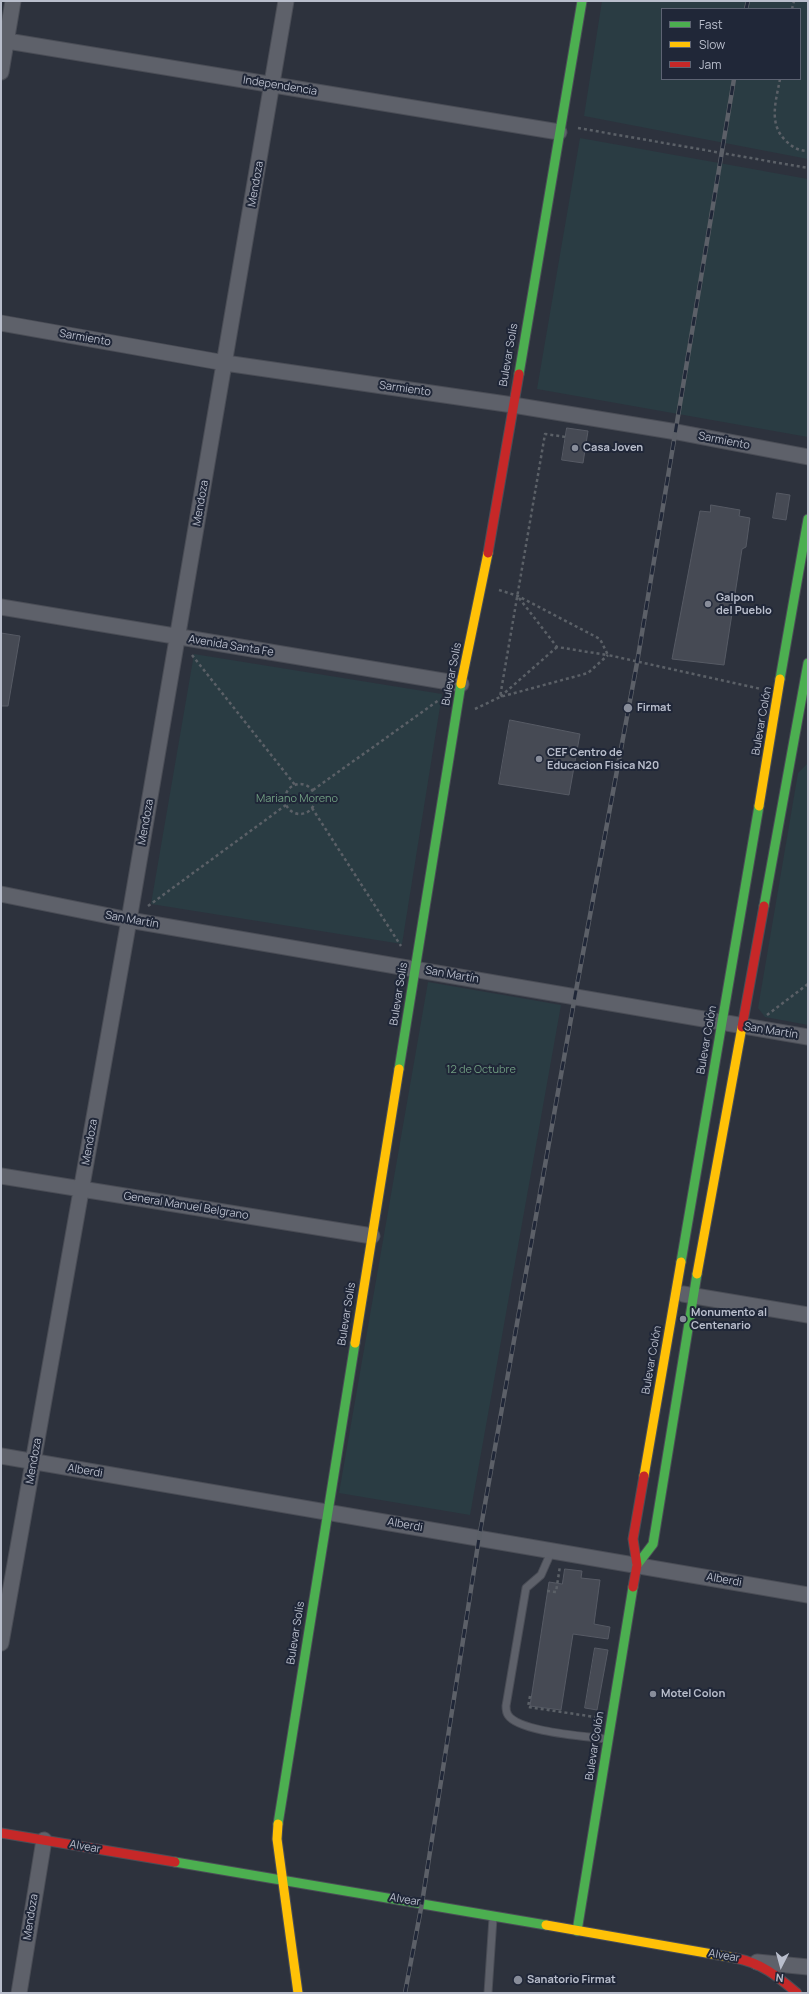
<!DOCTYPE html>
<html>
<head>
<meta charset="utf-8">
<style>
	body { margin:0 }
	#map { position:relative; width:809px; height:1994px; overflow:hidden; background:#2d323d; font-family:Manrope,sans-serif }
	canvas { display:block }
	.frame { position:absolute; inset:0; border:2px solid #b9becc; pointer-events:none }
	.legend { position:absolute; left:661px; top:8px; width:140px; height:72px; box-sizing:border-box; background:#202738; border:1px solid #5d6373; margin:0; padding:5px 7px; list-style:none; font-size:12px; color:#b9becc }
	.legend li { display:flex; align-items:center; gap:8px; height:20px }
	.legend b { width:20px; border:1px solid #5d6373 }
	.north { position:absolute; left:761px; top:1946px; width:40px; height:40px; -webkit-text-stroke:3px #202738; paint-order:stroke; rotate:186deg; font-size:11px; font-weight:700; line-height:16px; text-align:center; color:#b9becc }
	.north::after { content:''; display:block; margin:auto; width:14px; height:18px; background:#b9becc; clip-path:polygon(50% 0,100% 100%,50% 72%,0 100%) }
</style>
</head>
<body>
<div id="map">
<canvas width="809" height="1994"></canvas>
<div class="frame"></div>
<ul class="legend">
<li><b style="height:5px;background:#4caf50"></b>Fast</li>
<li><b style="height:5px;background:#ffc107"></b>Slow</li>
<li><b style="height:5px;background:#c62828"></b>Jam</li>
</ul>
<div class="north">N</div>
</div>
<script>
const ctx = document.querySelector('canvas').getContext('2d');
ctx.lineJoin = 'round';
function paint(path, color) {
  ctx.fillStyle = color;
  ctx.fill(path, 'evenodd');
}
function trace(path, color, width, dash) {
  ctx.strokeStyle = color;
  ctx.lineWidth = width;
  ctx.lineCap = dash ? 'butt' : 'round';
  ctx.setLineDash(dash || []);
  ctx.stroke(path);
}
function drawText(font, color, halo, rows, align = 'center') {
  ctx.font = font + ' Manrope,sans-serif';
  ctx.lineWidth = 4;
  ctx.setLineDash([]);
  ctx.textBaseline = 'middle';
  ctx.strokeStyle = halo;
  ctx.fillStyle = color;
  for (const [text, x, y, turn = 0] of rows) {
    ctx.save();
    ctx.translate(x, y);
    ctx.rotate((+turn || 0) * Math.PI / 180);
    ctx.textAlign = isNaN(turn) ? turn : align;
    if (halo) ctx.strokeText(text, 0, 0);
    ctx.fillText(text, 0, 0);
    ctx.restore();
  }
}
paint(new Path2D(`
	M602 1H808V159L584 116ZM662 9H800V79H662Z
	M580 138 808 179V437L537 389Z
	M194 654 442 694 402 944 151 904Z
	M808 763V1025L765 1017 758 1008 798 773Z
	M428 982 561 1005 470 1515 339 1493Z`), '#2a3c43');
const building = new Path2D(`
	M567 428 588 431 583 463 562 460Z
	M777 493 790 495 786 520 773 518Z
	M711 505 740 510 739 516 750 518 746 547 742 549 724 665 672 659 700 511 710 512Z
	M1 633 20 636 8 706H1Z
	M510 720 580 734 569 795 499 784Z
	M565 1569 582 1571 581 1578 600 1580 594 1624 610 1627 608 1639 573 1634 561 1710 530 1706 549 1582 562 1584Z
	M595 1648 608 1650 597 1710 585 1708Z`);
paint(building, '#464a54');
trace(building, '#565a64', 1);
const lane = new Path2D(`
	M552 1550 541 1575 526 1588 506 1706C506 1708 506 1712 508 1715 519 1732 585 1736 606 1739
	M488 1993 493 1918`);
const street = new Path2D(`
	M1 40 559 132
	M1 72 13 1
	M1 323 225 363 513 405 677 432 808 457
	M1 607 461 684
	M1 894 129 920 808 1037
	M1 1176 372 1236
	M683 1294 808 1315
	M1 1456 808 1595
	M1 1643 129 920 286 1
	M757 1962 808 1967
	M19 1993 44 1840`);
const fast = new Path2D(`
	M519 374 582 1
	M780 679 808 519
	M764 906 808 663
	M399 1069 461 684
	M681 1262 759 806
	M637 1565 653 1544 697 1274
	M278 1824 355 1343
	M175 1862 546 1925
	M577 1931 633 1587`);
const slow = new Path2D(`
	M461 684 488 553
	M759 806 780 679
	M697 1274 742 1027
	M355 1343 399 1069
	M644 1476 681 1262
	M278 1824 277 1839 298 1993
	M546 1925 735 1958`);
const jam = new Path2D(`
	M488 553 519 374
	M742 1027 764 906
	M633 1587 637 1565 633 1539 644 1476
	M1 1833 175 1862
	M735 1958C762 1963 777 1976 797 1993`);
trace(lane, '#4a4d56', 9);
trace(street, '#4a4d56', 17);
trace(fast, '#4a4d56', 11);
trace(slow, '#4a4d56', 11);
trace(jam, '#4a4d56', 11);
trace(new Path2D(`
	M792 9 794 1
	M780 79C776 101 768 124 786 141 792 147 799 151 808 151
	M578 128 808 168
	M499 590 518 596 600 639 608 655 761 689
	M519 598 557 647 607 655
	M557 647 500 697 545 434 566 437
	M192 655 295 785
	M475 709 500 697 588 673 608 655
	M285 799a15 15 0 1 1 30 0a15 15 0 1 1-30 0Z
	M313 790 439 700
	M312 808 401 946
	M148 906 286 805
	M767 1015 808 984
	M547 1591 556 1592 560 1566
	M530 1696 528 1707 595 1717`), '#5b6067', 2.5, [3, 3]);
trace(lane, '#5e616a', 7);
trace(street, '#5e616a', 15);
trace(fast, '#4caf50', 9);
trace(slow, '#ffc107', 9);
trace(jam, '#c62828', 9);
const rail = new Path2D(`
	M746 9 748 1
	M405 1993 422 1903 479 1538 575 996 637 663 734 79`);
trace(rail, '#5c6068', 4.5);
trace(rail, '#202738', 3, [9]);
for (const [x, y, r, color] of [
	[575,448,4,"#888d9a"],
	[708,604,4,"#888d9a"],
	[628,708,5,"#888d9a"],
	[539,759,4,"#888d9a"],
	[683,1319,4,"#888d9a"],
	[653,1694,4,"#888d9a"],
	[518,1980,5,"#888d9a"]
]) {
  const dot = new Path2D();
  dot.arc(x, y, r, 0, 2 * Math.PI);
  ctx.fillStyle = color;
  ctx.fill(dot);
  trace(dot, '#202738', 1.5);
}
drawText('11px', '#b9becc', '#202738', [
	["Independencia",280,86,9],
	["Mendoza",256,184,-80],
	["Sarmiento",85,338,10],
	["Bulevar Solís",509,355,-80],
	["Sarmiento",405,389,8],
	["Sarmiento",724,441,11],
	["Mendoza",201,503,-80],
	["Avenida Santa Fe",231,646,9],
	["Bulevar Solís",452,674,-79],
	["Bulevar Colón",762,721,-80],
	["Mendoza",146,822,-80],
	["San Martín",132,920,10],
	["San Martín",452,975,10],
	["Bulevar Solís",399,994,-81],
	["San Martín",771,1031,9],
	["Bulevar Colón",707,1040,-80],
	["Mendoza",90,1142,-80],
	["General Manuel Belgrano",186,1206,9],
	["Bulevar Solís",347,1314,-81],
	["Bulevar Colón",652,1360,-80],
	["Mendoza",34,1461,-80],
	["Alberdi",85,1471,9],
	["Alberdi",405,1525,10],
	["Alberdi",724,1580,10],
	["Bulevar Solís",296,1633,-81],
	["Bulevar Colón",595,1746,-81],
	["Alvear",85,1847,10],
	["Alvear",405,1900,9],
	["Mendoza",31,1917,-81],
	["Alvear",724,1956,10]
]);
drawText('bold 11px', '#b9becc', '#202738', [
	["Casa Joven",583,448],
	["Galpon",716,598],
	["del Pueblo",716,611],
	["Firmat",637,708],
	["CEF Centro de",547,753],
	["Educacion Fisica N20",547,766],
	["Monumento al",691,1313],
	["Centenario",691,1326],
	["Motel Colon",661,1694],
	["Sanatorio Firmat",527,1980]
], 'left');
drawText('11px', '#709d81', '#202738', [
	["Mariano Moreno",297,799],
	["12 de Octubre",481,1070]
]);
</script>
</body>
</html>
